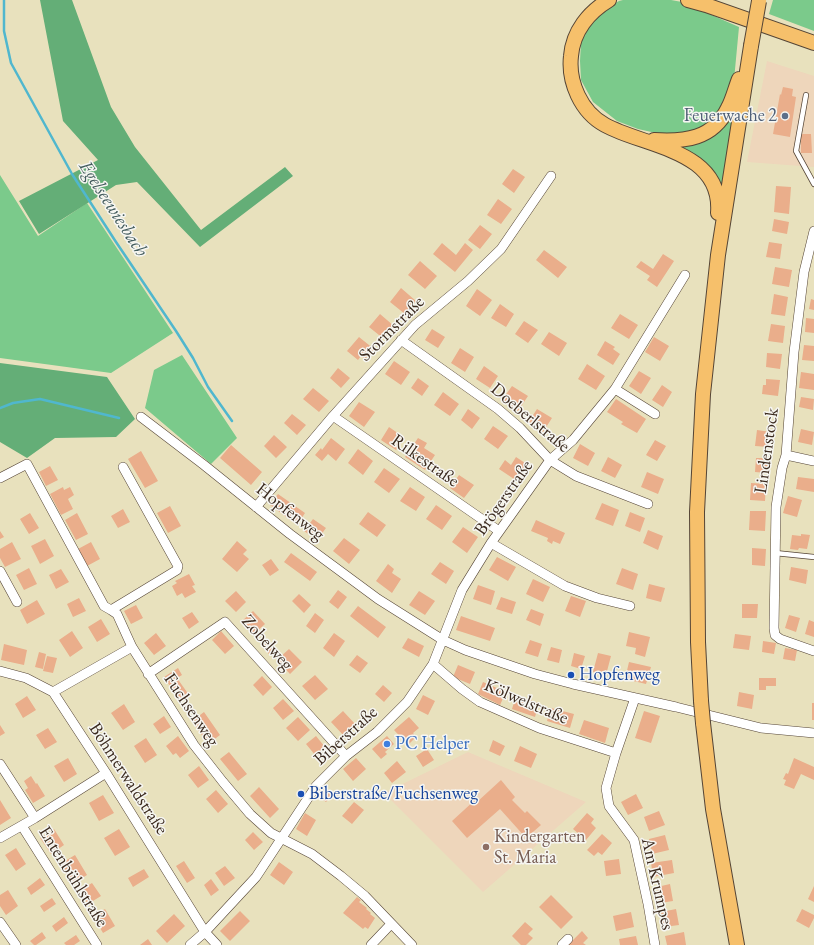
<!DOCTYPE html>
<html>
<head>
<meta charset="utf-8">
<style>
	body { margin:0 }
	canvas { display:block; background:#e8e1bd }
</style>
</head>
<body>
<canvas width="814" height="945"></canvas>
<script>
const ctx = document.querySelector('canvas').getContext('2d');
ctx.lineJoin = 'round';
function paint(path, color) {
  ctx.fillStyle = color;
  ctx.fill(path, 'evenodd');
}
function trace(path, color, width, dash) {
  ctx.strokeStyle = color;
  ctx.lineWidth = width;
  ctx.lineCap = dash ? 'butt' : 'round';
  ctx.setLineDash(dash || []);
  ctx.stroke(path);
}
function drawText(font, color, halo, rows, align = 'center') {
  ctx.font = font + ' "EB Garamond",serif';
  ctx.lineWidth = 3;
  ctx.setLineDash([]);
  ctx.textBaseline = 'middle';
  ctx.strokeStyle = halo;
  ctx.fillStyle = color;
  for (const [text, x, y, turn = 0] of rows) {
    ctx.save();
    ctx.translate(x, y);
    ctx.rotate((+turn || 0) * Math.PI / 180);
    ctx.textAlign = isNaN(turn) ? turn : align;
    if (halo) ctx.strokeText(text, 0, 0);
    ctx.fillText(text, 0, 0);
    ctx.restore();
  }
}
paint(new Path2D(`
	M767 61 814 76V167L747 162Z
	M468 752 586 802 483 892 384 793Z`), '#eed6bb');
paint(new Path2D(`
	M623 0H671L682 2 739 27 734 80 721 113 709 124 689 133 671 136 656 133 638 129 617 121 593 102 581 80 580 61 581 42 590 25 603 10 619 1Z
	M773 0H814V31L769 14Z
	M736 105 723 200C721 194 721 187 718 181 710 161 690 153 671 144L696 141Z
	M0 175 38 236 87 203 173 333 111 373 0 358Z
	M182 355 237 438 211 464 145 408 154 370Z`), '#7bca8b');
paint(new Path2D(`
	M40 0H72L111 107 135 147 201 230 285 167 293 176 200 247 137 182 116 185 39 234 19 201 98 160 63 121Z
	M0 363 107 377 135 419 116 437 55 438 27 458 0 442Z`), '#64ae77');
trace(new Path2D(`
	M4 0V31L11 63 72 174 116 242 176 331 193 358 208 387 232 421
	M0 408 13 403 40 399 119 418`), '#50b7ce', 2.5);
paint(new Path2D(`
	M783 87 793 89 792 96 796 97 790 137 773 134 780 94 781 95Z
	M801 134H811L812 153H801Z
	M513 169 525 177 514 193 502 184Z
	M776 186 791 187 789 214 774 212Z
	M498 199 512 209 501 224 487 215Z
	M774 219 789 222 787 234 772 231Z
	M480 225 492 234 480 249 468 240Z
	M769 242 782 244 780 259 766 257Z
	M442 243 456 255 465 243 473 250 455 272 433 254Z
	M544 250 567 267 558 278 536 260Z
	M663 254 674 261 657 287 647 280 650 276 636 267 641 261 653 269Z
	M420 261 437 276 425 289 408 275Z
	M775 267 792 270 789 287 772 284Z
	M401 288 416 301 405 314 390 302Z
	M477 289 492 300 480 316 466 306Z
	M774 294 788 297 785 316 771 314Z
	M811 299 814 300V310L809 309Z
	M500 304 514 314 506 327 491 318Z
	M380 314 394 326 384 339 369 327Z
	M620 314 638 325 629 339 611 328Z
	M806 318 814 319V333L805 332Z
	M524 321 538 330 528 343 515 334Z
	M771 324 785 326 783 343 768 341Z
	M432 329 445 337 438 348 425 340Z
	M549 332 567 343 559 356 541 344Z
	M359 337 374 349 365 359 361 356 358 360 347 351Z
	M654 337 669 346 660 361 645 352Z
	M605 341 615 347 613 349 620 354 613 365 597 355Z
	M804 345 814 346V361L802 360Z
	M460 348 474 357 465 372 451 363Z
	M767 353 782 354 780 369 766 367Z
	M394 361 410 372 401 385 385 374Z
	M587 364 605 376 596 390 578 379Z
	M484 366 498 376 490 388 476 379Z
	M338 368 350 378 341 388 330 378Z
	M639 371 651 378 641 394 629 386Z
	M801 372 814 374V390L799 388Z
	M418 378 429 386 422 396 411 388Z
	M766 379 780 380 778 396 762 394 763 385H766Z
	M662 385 672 392 663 407 652 400Z
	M512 386 528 396 518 411 502 400Z
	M313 388 329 401 319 412 303 399Z
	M443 392 459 404 450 416 434 405Z
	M801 397 814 399 813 410 799 407Z
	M616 399 646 419 637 433 621 424 623 422 607 412Z
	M359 402 375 412 364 427 349 416Z
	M468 409 480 418 472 429 461 420Z
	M537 409 552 418 543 432 528 423Z
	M292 414 306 425 297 435 284 423Z
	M493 426 508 436 498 449 484 439Z
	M389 427 405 438 396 450 381 440Z
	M801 429 814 432 812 445 798 442Z
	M757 430 771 432 769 447 755 446Z
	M274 435 287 447 276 458 264 446Z
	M331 438 345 449 336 461 328 454 322 461 315 455 321 448 322 450Z
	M418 438 427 443 424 448 435 455 425 470 405 457Z
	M655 440 666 446 657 461 646 455Z
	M580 444 595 453 588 466 573 458Z
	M231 445 262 472 251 485 220 458Z
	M358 449 373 461 363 475 348 463Z
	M141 451 158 481 145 488 128 459Z
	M516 457 528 465 517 481 499 469 505 460 511 465Z
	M608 457 622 465 615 478 601 471Z
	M756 458H768L767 473 755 472Z
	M50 466 58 480 46 486 39 472Z
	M384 468 400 479 389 493 374 482Z
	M647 472 664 479 658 494 641 487Z
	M459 475 474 485 464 498 450 488Z
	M798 477 814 479V492L796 489Z
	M751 483 766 484 765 501 750 500Z
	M63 487 64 490 70 487 74 495 68 499 73 509 61 515 50 494Z
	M410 487 425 497 416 511 400 501Z
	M278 494 305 513 297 525 270 505Z
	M788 496 802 500 797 517 783 513Z
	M602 503 619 510 613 526 595 519Z
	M436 505 452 516 442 530 426 519Z
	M170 506 181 526 168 533 157 513Z
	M123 509 130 522 118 528 111 516Z
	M750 511H766L765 531 749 530Z
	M368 512 386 525 377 537 359 524Z
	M630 512 645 518 640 532 625 526Z
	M30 513 39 528 29 534 20 519Z
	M77 513 88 534 76 540 65 520Z
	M313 519 326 528 317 540 304 531Z
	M536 520 565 533 560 544 553 541 552 544 547 541 548 538 531 531Z
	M463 527 478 537 467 553 452 542Z
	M648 530 663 536 658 550 643 543Z
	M0 531 4 537 0 539Z
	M801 534 810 535 807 549 799 548 798 550 790 549 792 535 801 536Z
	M344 538 360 550 349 564 333 551Z
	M45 539 54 556 40 564 31 546Z
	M237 541 247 550 243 554 249 559 237 572 222 559Z
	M12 542 21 559 5 567 0 558V549Z
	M91 542 100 559 87 566 78 549Z
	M752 548 766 549 765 566 752 565Z
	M291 553 317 572 310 581 284 562Z
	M497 557 516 567 508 581 489 570Z
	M271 559 279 570 270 576 262 565Z
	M440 562 454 571 446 584 431 574Z
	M388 564 394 569 392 573 401 579 392 593 376 581Z
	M791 567 808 570 806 584 789 580Z
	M29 568 37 584 24 590 16 575Z
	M622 568 638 574 633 590 616 584Z
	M61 569 69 582 56 589 49 575Z
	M189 574 195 585 192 586 196 592 185 598 182 593 177 596 172 586 177 583 175 581Z
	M533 579 550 587 543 602 526 594Z
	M649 584 665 588 661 602 646 598Z
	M478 585 495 591 491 605 473 599Z
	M338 590 347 597 338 609 329 602Z
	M236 591 246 602 236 612 225 601Z
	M419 591 435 601 425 615 409 605Z
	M299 594 311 605 304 613 292 601Z
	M571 596 586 601 580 617 565 611Z
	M501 597 516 602 512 614 496 609Z
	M79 598 86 611 73 617 67 604Z
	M37 600 45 614 27 624 20 610Z
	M742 604H758L757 618H742Z
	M136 605 143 618 131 624 124 611Z
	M358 606 386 627 378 638 350 616Z
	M531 609 544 614 540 626 526 620Z
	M253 611 265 624 254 634 242 621Z
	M192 612 199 622 189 629 182 618Z
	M315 613 324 620 315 633 306 626Z
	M789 615 800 618 796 632 785 628Z
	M461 616 495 628 490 641 456 630Z
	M101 619 110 634 97 642 88 627Z
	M809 620 814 622V637L805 634Z
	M72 631 83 648 70 657 59 640Z
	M221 631 234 646 225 654 212 640Z
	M629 632 650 637 645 657 635 654 636 648 626 646Z
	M156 633 166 646 154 655 144 643Z
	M334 633 345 641 334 657 323 648Z
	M735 634 751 636 749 650 733 648Z
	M408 638 424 646 419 657 402 648Z
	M530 640 542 644 538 657 525 653Z
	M763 641 776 643 774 654 762 652Z
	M268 642 275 649 269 654 262 647Z
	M4 644 27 650 24 665 1 660Z
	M551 647 562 650 559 663 547 660Z
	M785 648 797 650 795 661 783 659Z
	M289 649 302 662 290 674 277 660Z
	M39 652 46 654 43 669 35 667Z
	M574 653 585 656 581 669 571 666Z
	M598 653 611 656 606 675 593 672Z
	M357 655 368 663 360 673 349 665Z
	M47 656 57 658 53 673 43 671Z
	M629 662 651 667 646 684 625 679Z
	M458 665 475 672 470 684 453 677Z
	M178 668 182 675 177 678 189 695 180 701 164 677Z
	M315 675 328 689 315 700 302 686Z
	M262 676 272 687 263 696 253 685Z
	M759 678H776V686H766V690H759Z
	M483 682 506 692 500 705 478 694Z
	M383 685 392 693 384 702 375 694Z
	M739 692 754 695 752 709 737 706Z
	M423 695 435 701 428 715 416 709Z
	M27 696 36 710 23 718 15 704Z
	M516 696 539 703 535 717 512 709Z
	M283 699 294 711 283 720 273 708Z
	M812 703H814V720H812Z
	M124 704 135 722 123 730 111 713Z
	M551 708 574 714 570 728 547 721Z
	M343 711 356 725 344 736 331 722Z
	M644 711 660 716 651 743 635 738Z
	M204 712 220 735 208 744 192 721Z
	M164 716 171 727 160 734 153 724Z
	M298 717 310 730 298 741 286 728Z
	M409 717 419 728 413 733 416 737 408 745 394 730Z
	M584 720 609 728 605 743 579 734Z
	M0 725 5 733 0 736Z
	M48 728 57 742 45 749 36 735Z
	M178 736 189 751 180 758 176 753 173 755 166 746Z
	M316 736 325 747 315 755 306 744Z
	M387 736 394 744 385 752 387 754 381 759 372 749Z
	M146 738 157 755 145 763 134 746Z
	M493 740 505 746 500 756 489 751Z
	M520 746 537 754 531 768 514 761Z
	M427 749 434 760 423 767 416 756Z
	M229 752 247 774 238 781 220 759Z
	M68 758 77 774 64 782 54 766Z
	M356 758 366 769 353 781 343 769Z
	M794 758 814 767V780L801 774 794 789 784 785 786 780 783 779 786 773 788 774Z
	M397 761 406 772 392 783 384 773Z
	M199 766 209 780 198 788 188 775Z
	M31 776 36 784 37 783 45 796 33 803 25 790 28 788 24 781Z
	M501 780 515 797 512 800 525 813 527 811 541 825 526 838 500 809 467 838 452 821 475 800 477 802Z
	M259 787 279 809 270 818 250 796Z
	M325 787 333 794 326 802 318 796Z
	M216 790 228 804 218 813 206 799Z
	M636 794 643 808 628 815 621 802Z
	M103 795 114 813 99 821 89 803Z
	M0 800 11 818 0 825Z
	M354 802 364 810 352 824 342 816Z
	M659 811 665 825 649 831 644 817Z
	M305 813 316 820 307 836 296 829Z
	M587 813 594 819 591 823 596 828 586 840 573 829Z
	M54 829 64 845 51 854 40 838Z
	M119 829 130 847 115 856 104 838Z
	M253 832 263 842 254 850 245 840Z
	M602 834 612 843 602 855 598 852 594 856 587 850Z
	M665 835 669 850 652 854 649 839Z
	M16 848 26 864 16 871 5 855Z
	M75 855 87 875 72 884 60 864Z
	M619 859 621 874 606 876 604 861Z
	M672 860 674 873 653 877 651 863Z
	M184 861 195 878 187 883 176 866Z
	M279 862 293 872 284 885 270 875Z
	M225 866 235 878 224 886 215 873Z
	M144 869 149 877 133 887 128 878Z
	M40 878 45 885 31 895 27 888Z
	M211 879 219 890 211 896 204 885Z
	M92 883 101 896 88 904 79 891Z
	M670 884 673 901 660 903 657 887Z
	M814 886V902L808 899Z
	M8 890 18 906 6 915 0 906V895Z
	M551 895 573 917 561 929 539 907Z
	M357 897 361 900 359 902 367 908 366 909 371 913 370 914 375 918 368 929 365 927 363 929 343 913Z
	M52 898 56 904 44 912 40 906Z
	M105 909 115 926 103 933 93 916Z
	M676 909 679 925 664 927 661 912Z
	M802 909 814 915V918L809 928 796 921Z
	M240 911 250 921 230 941 220 931Z
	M631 912 634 927 616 931 613 916Z
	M174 914 185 926 167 943 156 931Z
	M64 917 68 923 56 932 52 926Z
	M525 922 533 929 528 934 533 938 526 945H521L512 936Z
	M582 931 588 938 583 943 586 945H568Z
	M42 932 46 938 36 945H34L30 941Z
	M684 932 686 945H667L665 936Z
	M76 935 80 941 74 945H66L64 943Z
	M636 936 638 945H620L619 939Z
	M148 939 152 945H140Z`), '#eaae8b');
const service = new Path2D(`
	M806 95 796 151 814 184
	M775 553 814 557`);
const minor = new Path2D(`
	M814 231 804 272 794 352 786 455 782 468 776 507 774 628 775 635 780 639 814 651
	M401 340 498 409 520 428 550 460 576 476 648 504
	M615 389 655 414
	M333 416 499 531
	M141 417 204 465 290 534 378 599 443 640 465 650 535 674 573 684 676 707 761 728 814 733
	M786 455 814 461
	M0 478 27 464 104 606 111 610 117 614 132 647 194 745 223 782 250 814 271 833 312 854 341 876 365 896 412 945
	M256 507 333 416 415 325 468 281 501 249 551 176
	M491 543 565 586 597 598 630 606
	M0 571 17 602
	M111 610 177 570 178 566 123 467
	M433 664 462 689 480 702 539 728 616 753
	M0 671 26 678 53 692 106 773 205 932 217 945
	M148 674 225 622 346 756
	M53 692 132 647
	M635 698 616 753 606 788 609 806 634 840 648 904 655 945
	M0 764 35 818
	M22 826 97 945
	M0 838 35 818 106 773
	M0 922 16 945
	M190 945 205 932 256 877 316 786 346 756 377 732 407 702 433 664 462 590 491 543 550 460 573 440 615 389 685 275
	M371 945 391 924
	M562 945 568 939`);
const primary = new Path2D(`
	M609 0C589 12 573 31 571 56 568 82 581 112 605 125 645 147 723 150 718 213
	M688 0 706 5 814 43
	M654 140C685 142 713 139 728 108 733 99 735 89 739 79
	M701 701 698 642 697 512 703 394 718 255 751 46
	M703 723 713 809 737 945`);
trace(service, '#554536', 6);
trace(minor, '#554536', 10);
trace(primary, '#554536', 16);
trace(service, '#fff', 4.5);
trace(minor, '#fff', 9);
trace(primary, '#f6c06b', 14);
const primaryBridge = new Path2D(`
	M751 46 759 1
	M701 701 703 723`);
trace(primaryBridge, '#554536', 16, []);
trace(primaryBridge, '#f6c06b', 14);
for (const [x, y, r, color] of [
	[785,116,4,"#5c6f8a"],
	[571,675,4,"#1a4fb4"],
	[387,744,4,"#3f7fe0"],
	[301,794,4,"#1a4fb4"],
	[486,847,4,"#8d6e63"]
]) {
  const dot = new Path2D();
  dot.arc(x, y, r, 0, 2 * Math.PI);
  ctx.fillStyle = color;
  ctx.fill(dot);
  trace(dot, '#f6f6f2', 1.5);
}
drawText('18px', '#4e5e75', '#f6f6f2', [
	["Feuerwache 2",777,116]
], 'right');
drawText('18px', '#3b2a1e', '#f6f6f2', [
	["Stormstraße",392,329,-45],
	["Doeberlstraße",530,418,40],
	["Lindenstock",767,451,-82],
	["Rilkestraße",425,461,35],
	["Brögerstraße",504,498,-55],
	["Hopfenweg",290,512,38],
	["Zobelweg",267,643,48],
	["Kölwelstraße",526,702,23],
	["Fuchsenweg",191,710,56],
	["Biberstraße",346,736,-42],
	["Böhmerwaldstraße",128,779,57],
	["Entenbühlstraße",73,877,58],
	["Am Krumpes",657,884,77]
]);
drawText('18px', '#164399', '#f6f6f2', [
	["Hopfenweg",579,675],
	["Biberstraße/Fuchsenweg",309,794]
], 'left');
drawText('18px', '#366cbe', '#f6f6f2', [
	["PC Helper",395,744]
], 'left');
drawText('18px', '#785e54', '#f6f6f2', [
	["Kindergarten",494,837],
	["St. Maria",494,858]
], 'left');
drawText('italic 19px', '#425b5c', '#f6f6f2', [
	["Egelseewiesbach",113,209,57]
]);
</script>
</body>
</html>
